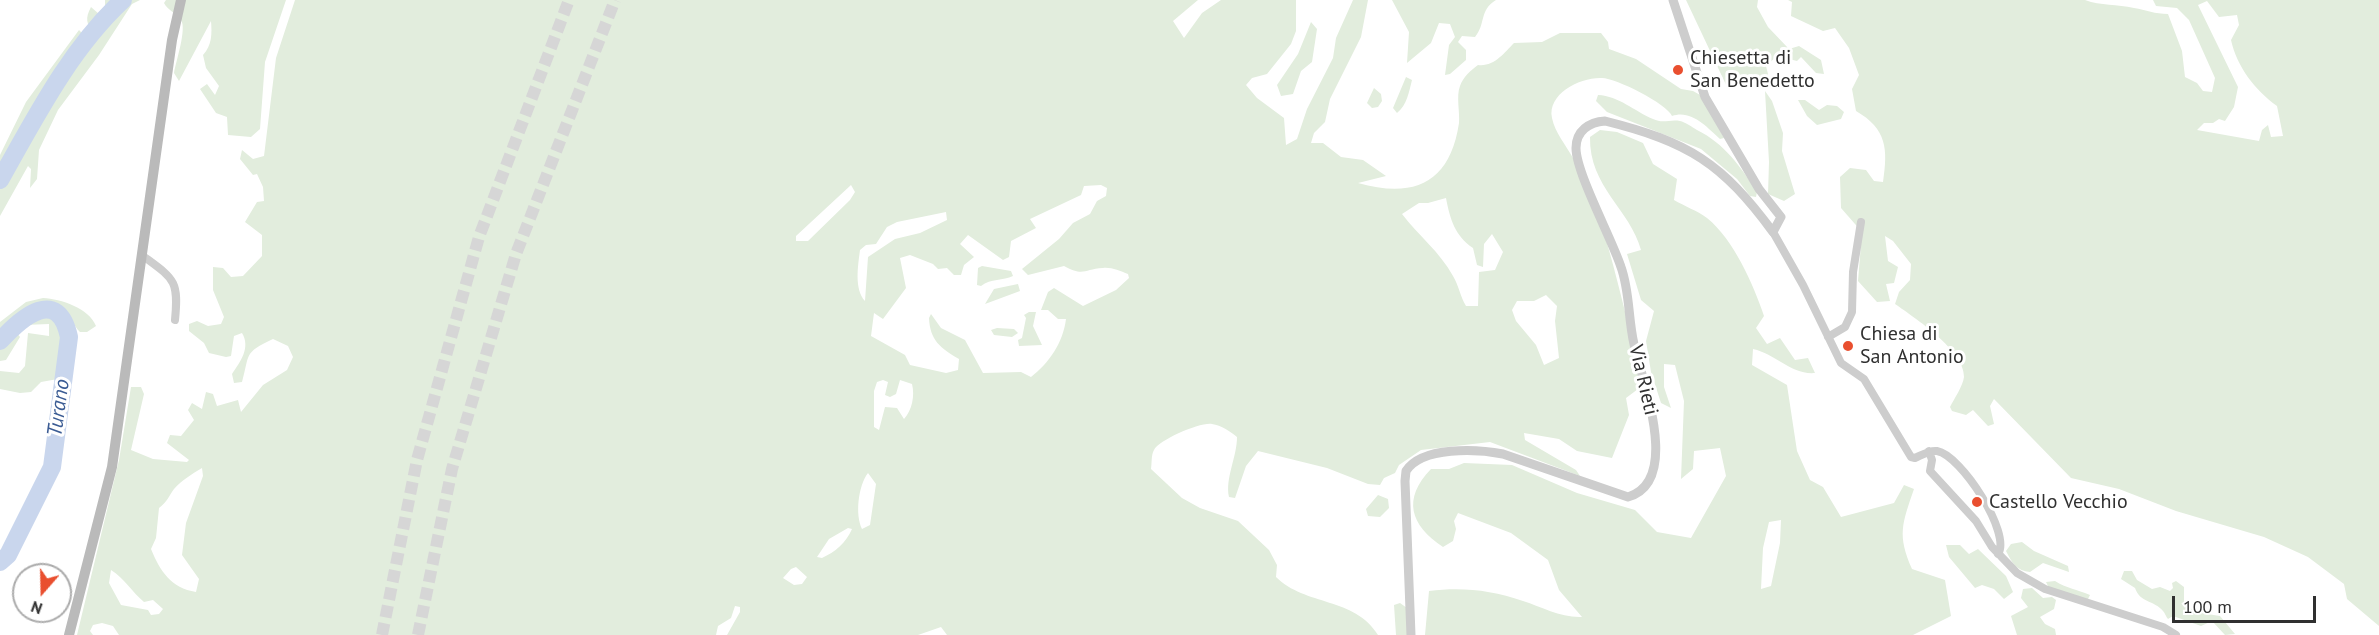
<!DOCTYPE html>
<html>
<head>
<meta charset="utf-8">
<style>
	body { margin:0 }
	#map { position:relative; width:2379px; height:635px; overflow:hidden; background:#fff; font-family:"PT Sans",sans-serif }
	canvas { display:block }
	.north { position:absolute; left:12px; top:563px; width:60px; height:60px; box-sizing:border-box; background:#fff; border:2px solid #acacac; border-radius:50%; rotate:200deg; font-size:16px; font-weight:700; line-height:24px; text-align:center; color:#303030 }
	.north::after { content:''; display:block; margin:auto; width:21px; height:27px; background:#e94f2f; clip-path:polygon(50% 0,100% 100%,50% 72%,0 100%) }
	.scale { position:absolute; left:2172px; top:596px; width:144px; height:27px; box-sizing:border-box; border:3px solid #303030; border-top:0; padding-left:8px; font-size:18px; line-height:21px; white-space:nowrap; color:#303030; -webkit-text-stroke:4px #fff; paint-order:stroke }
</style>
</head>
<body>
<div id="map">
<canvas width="2379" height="635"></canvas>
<div class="north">N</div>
<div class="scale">100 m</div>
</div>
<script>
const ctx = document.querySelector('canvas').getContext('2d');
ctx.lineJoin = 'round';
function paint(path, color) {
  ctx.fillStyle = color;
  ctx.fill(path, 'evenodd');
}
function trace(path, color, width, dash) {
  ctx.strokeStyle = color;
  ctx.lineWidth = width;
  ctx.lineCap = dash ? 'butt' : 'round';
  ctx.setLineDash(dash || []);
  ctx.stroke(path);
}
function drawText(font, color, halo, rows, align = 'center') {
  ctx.font = font + ' "PT Sans",sans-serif';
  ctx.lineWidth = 6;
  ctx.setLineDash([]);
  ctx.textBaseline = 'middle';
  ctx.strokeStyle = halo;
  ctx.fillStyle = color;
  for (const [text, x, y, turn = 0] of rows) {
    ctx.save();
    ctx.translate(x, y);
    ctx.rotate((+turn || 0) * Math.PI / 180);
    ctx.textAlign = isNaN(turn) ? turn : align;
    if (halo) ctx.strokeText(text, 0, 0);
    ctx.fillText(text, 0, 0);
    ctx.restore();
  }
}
paint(new Path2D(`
	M105 0H140L132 4 99 55 58 110 39 150 37 179 30 188 31 169 28 166 0 216V155L26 102 79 30 85 36 93 37 94 33C86 24 85 18 91 7L99 14 105 10Z
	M166 0H286L265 62 260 129 251 137 228 135 227 117 216 113 200 89 207 84 215 95 219 86 206 68 203 55C212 45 212 34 211 21L179 81 174 73C176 61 187 29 181 20 177 13 168 11 164 3Z
	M295 0H1198L1173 21 1184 38 1202 13 1221 0H1296V31L1291 44 1267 74 1252 78 1246 85 1257 98 1284 118 1286 145 1297 139 1307 109 1333 58 1336 38 1353 0H1368L1361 37 1330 99 1325 122 1314 133 1311 143H1323L1341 157 1363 160 1386 176 1358 183C1414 199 1450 183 1459 123 1460 112 1456 96 1460 86 1463 77 1471 70 1478 65 1494 67 1504 53 1514 43L1542 42 1560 33H1601L1608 42 1609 49 1636 59 1681 89 1693 91 1702 96 1724 138 1720 139C1707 127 1691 109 1672 116 1667 104 1616 78 1602 78 1580 77 1547 94 1552 118 1555 133 1566 145 1573 158 1585 180 1595 206 1603 230 1618 278 1628 328 1642 376L1638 389 1626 398 1629 415 1612 458 1577 451 1559 439 1524 433 1525 440 1576 470 1580 476 1490 442 1421 450 1399 465 1395 473 1384 478 1380 485 1368 484 1327 468 1258 451 1246 466 1235 498 1229 497C1225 478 1237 457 1237 437 1231 432 1221 425 1212 424 1200 422 1159 440 1154 450 1151 455 1152 463 1151 469L1182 498 1200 508 1238 521 1269 550 1277 565 1276 577C1305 606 1355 597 1378 635H947L941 627 918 635H727L740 612V607L735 606 731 618 718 626 716 635H119L113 626 102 623 93 625 90 631 93 635H77L119 460 131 387H141L144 394 131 450 153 459 187 462 189 460 167 443 170 435 181 436 194 420 188 410 192 403 202 409 206 392 213 394 217 406 238 400 241 412 263 385 287 370 293 357 288 346 273 339C243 353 250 354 242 382L234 383 232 374C240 362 251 348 242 333L234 336 231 356 226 357 209 353 204 343 189 331V324L197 321 208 326 221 324 224 317 213 290V267L223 268 231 277 243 276 262 256V235L245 222 257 202 264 201 263 187 257 174 253 175 240 159 242 150 253 159 264 156 276 58ZM851 185 855 192 850 200 808 241H796V236ZM1101 185 1107 188 1106 196 1097 201 1090 214 1073 223 1059 239 1022 269 1028 275 1064 266C1084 277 1084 269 1103 268 1111 267 1120 271 1128 274L1129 278 1116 290 1083 306 1054 288 1048 292 1041 310H1048L1058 319H1066C1063 343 1049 363 1031 377L1021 372 983 373 965 340 941 328 931 314 929 318C930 340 940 348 959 359L958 370 946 373 910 365 905 355 871 336 874 313 883 319 906 288 900 258 910 255 933 264 938 269 947 268 954 275H961L964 265 974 257 960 244 968 235 1003 260 1009 257 1011 241 1036 228 1030 219 1081 195 1084 186ZM1446 198C1450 219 1455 236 1473 248L1477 265 1483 267 1484 244 1492 234 1503 252 1495 270 1479 272 1478 306H1466C1460 296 1459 286 1453 276 1440 252 1418 235 1402 214L1419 203H1428ZM946 212 947 220 920 233 895 239 868 257 865 301C854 289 858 266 860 250L866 245 876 244 887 227 897 222ZM1546 295 1557 306 1555 321 1559 358 1544 365 1536 345 1516 321 1512 310 1517 301H1534ZM883 380 888 382 885 395 890 397 896 394 900 380 912 384C915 396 912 410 904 419L897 408 885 407 879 430 874 427V391L877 382ZM202 468 203 476 186 523 182 555 199 579 196 592C171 588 160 571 151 549L156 538 159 508C167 502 169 496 174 489 182 480 192 474 202 468ZM868 473 876 484 870 525 862 529C855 515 858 486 868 473ZM848 528 852 529C846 543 835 552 822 558L817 557 829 539ZM796 567 807 577 802 584 794 585 783 578 791 569ZM111 570C124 578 132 592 144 602L153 600 163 609 159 614 151 615 148 610 121 605 109 583Z
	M1392 0H1496C1479 10 1486 24 1475 37L1462 36 1458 42 1466 50V60L1450 74 1445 75 1449 45 1455 37 1450 24 1439 23 1431 43 1407 63 1409 32Z
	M1686 0H1758L1757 7 1768 27 1789 49 1799 46 1821 60 1824 74 1816 73 1801 57 1797 61 1777 56 1766 66 1769 78 1752 85 1728 89Z
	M1788 0H2085C2101 6 2117 4 2134 8 2146 10 2155 14 2168 14L2182 51 2185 77 2197 83 2203 91 2212 92 2215 78 2189 20 2177 8 2156 6 2153 0H2379V626L2347 599 2344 584 2308 557 2264 537 2176 511 2119 489 2071 478 1994 399 1990 406 1994 424 1988 426 1973 410 1966 415 1952 411 1950 407C1954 399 1963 386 1964 377 1965 351 1915 318 1895 304L1899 292 1910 280 1911 264 1893 241 1885 236 1888 261 1898 267 1894 283 1886 284 1890 301 1877 302 1858 281 1862 232 1841 208 1840 177 1850 168 1866 170 1874 181 1883 182C1888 149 1887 129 1856 111L1852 89 1859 75 1849 48 1835 28 1823 31 1791 16 1792 2ZM2207 1 2219 17 2237 15 2239 25 2231 40C2237 67 2255 90 2277 106L2283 136 2271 137 2268 125 2262 130 2259 141 2197 130 2204 123H2213L2219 119 2225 121 2234 107 2238 87 2198 5Z
	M1311 22 1317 29 1312 62 1301 71 1293 94 1281 96 1277 85 1298 54Z
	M1406 77 1412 80C1409 92 1407 105 1397 113L1393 108Z
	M1374 88 1381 94 1382 101 1378 107 1372 108 1367 103Z
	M1765 91 1772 101 1783 133 1782 151 1795 194 1784 201 1768 194 1769 162Z
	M1598 95C1619 96 1634 111 1653 119 1663 124 1670 119 1680 121 1685 122 1692 127 1697 130 1725 144 1740 166 1757 192L1756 197 1750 196 1737 179 1701 149 1607 112 1596 101Z
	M1798 100H1805L1819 110 1827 105 1837 106 1844 112 1841 119 1817 125 1807 116Z
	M1600 130 1617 132 1643 143 1653 164 1677 179 1674 200C1684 206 1698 211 1707 218 1734 240 1753 284 1764 316L1756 328 1767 344 1780 338 1795 360 1808 358 1815 373C1791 375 1776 354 1753 349L1752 365 1787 385 1797 451 1810 480 1823 487 1841 517 1894 503 1904 485 1914 489C1902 524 1897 535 1912 569L1945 580 1951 616 1913 635H1425L1429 591C1462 587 1491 590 1523 601 1542 607 1561 618 1582 617L1559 590 1548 560 1511 533 1458 513 1454 521 1456 529 1453 541 1443 547C1410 525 1402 499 1431 469H1449L1464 463 1512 465 1577 493 1635 510 1657 532 1691 538 1726 476 1720 448 1694 451 1693 469 1681 479 1684 401 1675 365 1664 364V387L1671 408 1661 403 1651 372 1646 341 1654 311 1641 300 1627 254 1641 250C1630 209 1589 187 1590 137ZM1781 520 1780 543 1771 586 1761 589 1763 548 1769 522Z
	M982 266 1011 271 1013 276C1003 281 991 278 981 286L977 285 978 268Z
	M1018 284 1020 291 985 304 994 289Z
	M43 298C61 299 89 308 96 326L87 332H80C73 326 72 315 64 310 42 297 13 313 6 334L12 337 17 333 20 337 6 360 0 361V322L26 302Z
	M1029 312H1036L1033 326 1042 345 1019 346 1018 340 1022 338 1026 318 1024 315Z
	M44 314C75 318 63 357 58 379L41 382 31 392 20 393 0 389V371L19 373 25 366 28 333 49 336V324L24 325 23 321Z
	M997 328 1014 329 1018 333 1012 337 994 335 991 330Z
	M1378 495 1388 499 1389 508 1380 517 1368 516 1366 509Z
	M2022 542 2034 551 2068 566 2069 572 2043 563 2030 572C2017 571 2012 563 2006 551L2011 544Z
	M1946 545H1960L1969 554 1978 549 2006 576 2013 592 2004 599 1994 589 1982 585 1975 588 1949 557Z
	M2124 571H2132L2137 580 2152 589 2160 587 2170 591 2173 588 2172 583 2176 581 2184 587V602L2195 612 2220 616 2235 634 2225 635 2212 621 2201 626 2173 616 2168 619C2166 617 2165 613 2163 611 2154 600 2140 603 2135 588L2121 579Z
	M2055 581C2068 589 2076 589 2090 595L2087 601 2050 590 2046 582Z
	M2032 588 2043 598 2052 597 2056 600 2054 609 2040 617 2045 624 2055 629 2056 635H2017L2011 616 2028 607 2021 598 2023 589Z
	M1400 603 1407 608V635H1396L1394 605Z`), '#e2eddd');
trace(new Path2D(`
	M0 180C35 118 70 49 123 0
	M0 341C22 317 58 286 69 337L52 467 8 555 0 562`), '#c9d6ed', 18);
trace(new Path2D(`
	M382 635 417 460 479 237 569 0
	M418 635 452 469 516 254 615 0`), '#d6d6d6', 12, [12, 6]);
trace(new Path2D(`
	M1773 232 1803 285 1841 363 1864 379 1911 457 1915 458C1922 455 1929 450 1937 451 1961 455 2012 534 1998 554
	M143 256C174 279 179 280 175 320
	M1828 337 1845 327 1852 312 1853 272 1861 222
	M1929 451 1932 460 1930 471 1976 521 1992 547 2017 573 2045 589 2163 627 2176 635`), '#cdcdcd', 8);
trace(new Path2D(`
	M1411 635 1405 481 1406 471C1422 446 1477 449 1503 454L1628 497C1682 481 1642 381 1634 344 1628 319 1630 292 1621 267 1612 239 1576 173 1576 148 1576 131 1589 122 1605 121 1689 142 1722 163 1773 232L1781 217 1759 189 1705 97 1673 0`), '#cdcdcd', 9);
trace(new Path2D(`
	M69 635 112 467 172 40 181 0`), '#bababa', 10);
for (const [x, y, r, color] of [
	[1678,70,6,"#e94f2f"],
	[1848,346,6,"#e94f2f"],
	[1977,502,6,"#e94f2f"]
]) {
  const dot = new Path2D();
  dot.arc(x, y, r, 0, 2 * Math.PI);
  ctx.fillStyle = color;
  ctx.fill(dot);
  trace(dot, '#fff', 2);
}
drawText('20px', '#303030', '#fff', [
	["Chiesetta di",1690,58],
	["San Benedetto",1690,81],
	["Chiesa di",1860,334],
	["San Antonio",1860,357],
	["Castello Vecchio",1989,502]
], 'left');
drawText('20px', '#303030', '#fff', [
	["Via Rieti",1643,380,77]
]);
drawText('italic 21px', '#3b5c94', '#fff', [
	["Turano",59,408,-82]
]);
</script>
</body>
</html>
